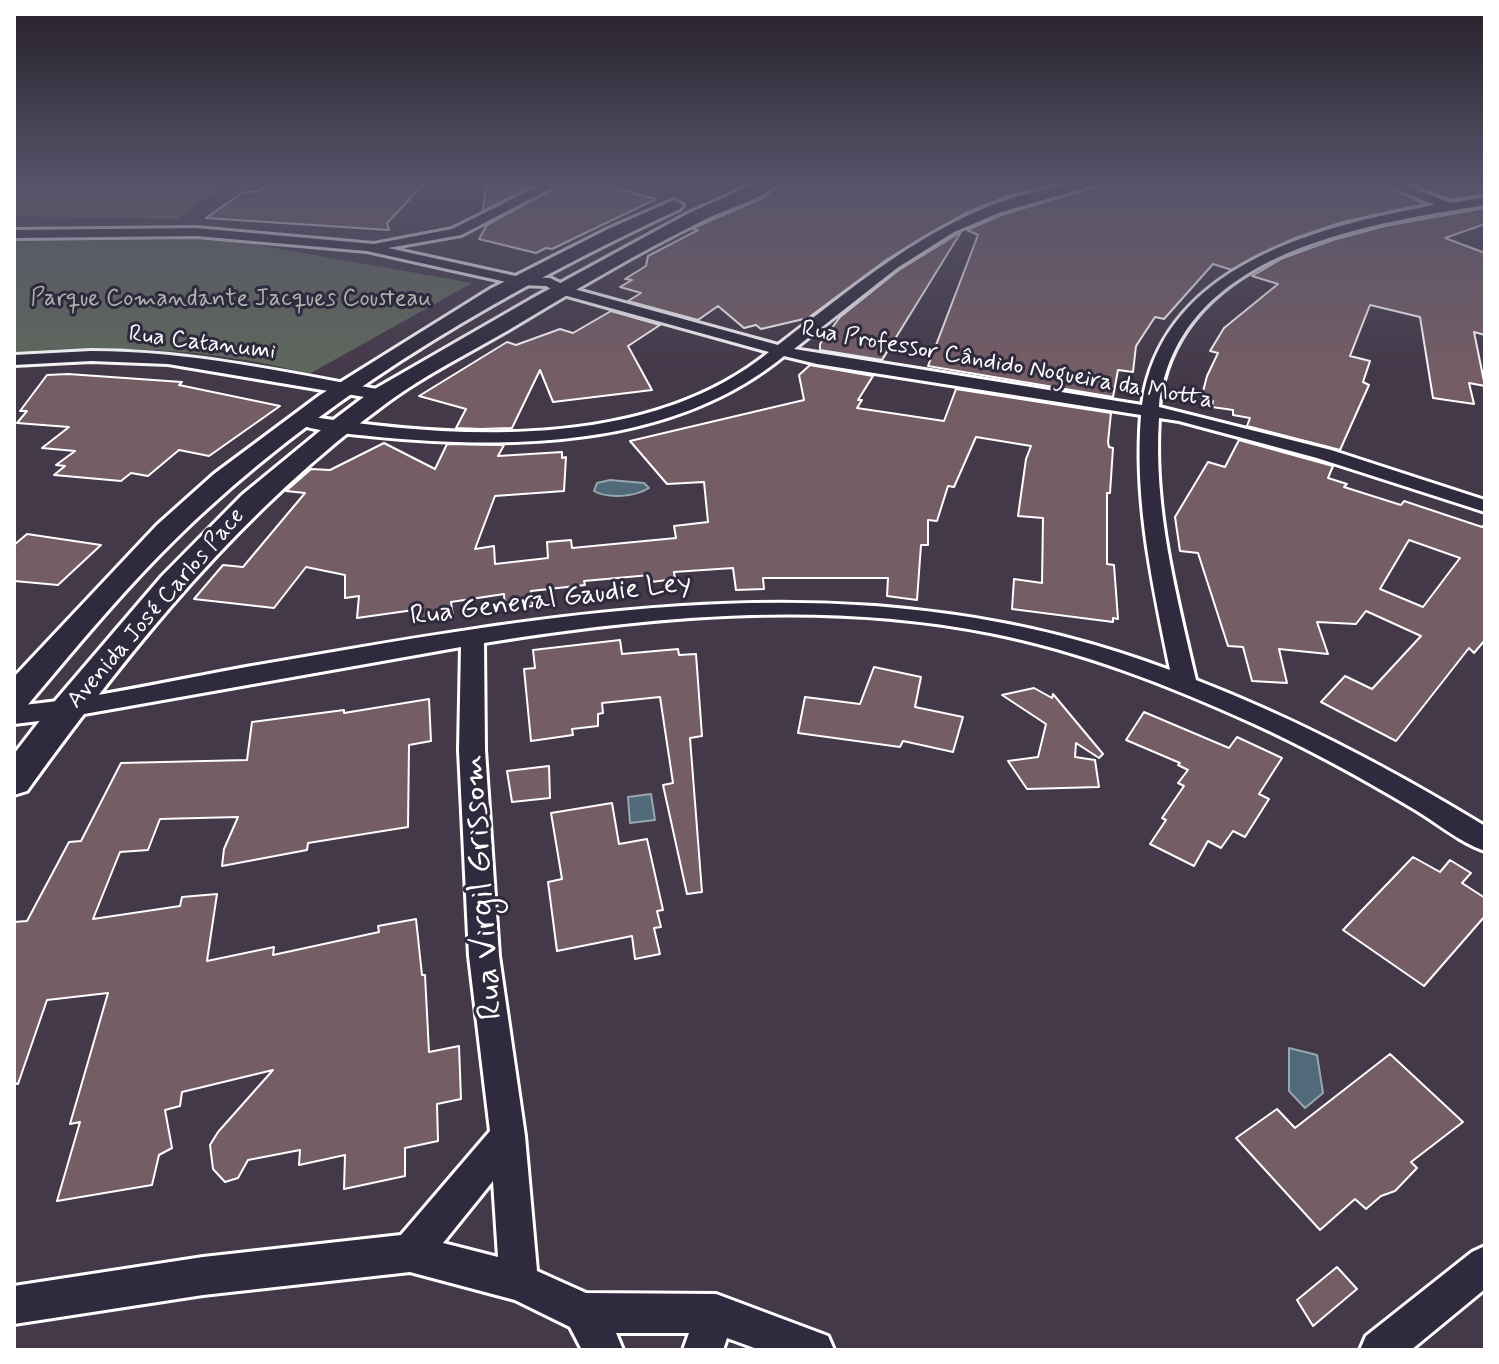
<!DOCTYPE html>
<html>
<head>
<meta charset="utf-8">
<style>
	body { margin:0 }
	#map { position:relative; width:1499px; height:1364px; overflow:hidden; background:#443949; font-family:Mynerve,sans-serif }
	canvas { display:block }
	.frame { position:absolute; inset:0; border:16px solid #fff; pointer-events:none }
</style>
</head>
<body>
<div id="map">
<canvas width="1499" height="1364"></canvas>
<div class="frame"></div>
</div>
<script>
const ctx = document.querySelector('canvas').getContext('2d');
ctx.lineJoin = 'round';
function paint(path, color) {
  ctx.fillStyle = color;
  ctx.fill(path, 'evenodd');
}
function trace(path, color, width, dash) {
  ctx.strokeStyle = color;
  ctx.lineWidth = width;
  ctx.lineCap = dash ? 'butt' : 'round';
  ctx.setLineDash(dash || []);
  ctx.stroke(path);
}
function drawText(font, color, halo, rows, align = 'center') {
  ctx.font = font + ' Mynerve,sans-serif';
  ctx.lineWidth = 6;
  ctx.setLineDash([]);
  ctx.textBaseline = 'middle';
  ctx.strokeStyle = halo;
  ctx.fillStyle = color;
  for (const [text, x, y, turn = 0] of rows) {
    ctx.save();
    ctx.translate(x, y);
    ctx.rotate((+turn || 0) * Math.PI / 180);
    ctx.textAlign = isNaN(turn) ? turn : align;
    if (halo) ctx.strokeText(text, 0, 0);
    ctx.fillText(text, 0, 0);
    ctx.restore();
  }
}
paint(new Path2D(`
	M14 184H225L177 219 14 216Z
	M148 236 236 241 472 283 309 374C213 348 113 345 14 352V239Z`), '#5f685c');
const water = new Path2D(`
	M610 480 644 483 649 488C635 497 608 499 594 491L597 483Z
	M651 794 655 820 630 823 628 797Z
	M1289 1048 1317 1055 1323 1093 1305 1108 1289 1091Z`);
paint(water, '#516a7a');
trace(water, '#97a6af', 2);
const building = new Path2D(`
	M266 184H424L387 223 389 230 206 218 243 192H257Z
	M486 184H536L483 211Z
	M562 184H599L656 199 552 249 546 248 536 253 479 239 487 225Z
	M780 184H1062L1008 196 965 213 886 260 808 318 761 329 756 325 744 328 718 306 698 320 628 301 641 293 620 287 632 280 625 279 646 266 648 256 698 230 693 229 698 226 763 198Z
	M1102 184H1381L1425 204 1342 222 1295 238 1232 270 1213 264 1164 319 1155 317 1136 346 1133 372 1118 370 1113 397 928 366 978 235 967 230 1002 215Z
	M1410 184H1485V194L1451 200Z
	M1485 208V224L1445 238 1485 253V335L1474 332 1485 386 1469 383 1474 404 1433 398 1420 317 1370 305 1350 356 1370 361 1363 382 1369 385 1340 450 1247 426 1250 418 1233 415V410L1212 407 1213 401 1201 399 1207 376 1218 353 1210 351 1224 328 1278 284 1252 276 1283 258 1333 240 1385 226Z
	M961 232 882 360 820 350V344L840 317 899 270Z
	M611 311 660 325 628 346 652 390 553 402 540 370 512 428 481 429 456 428 466 409 419 396 507 342 516 345 560 329 573 333Z
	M810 365 873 376 858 400H862L857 408 944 421 956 389 1111 413 1108 442 1109 447 1113 448 1110 493H1107V564L1114 565 1118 619 1113 618V622L1012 609 1014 579 1042 583 1043 518 1018 516 1026 459 1031 446 976 437 954 487 948 486 937 521 928 520V545H921L917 600 887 596 888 578H763L764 589 736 590 733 568 674 572 675 579 651 582 650 575 584 581 585 585 531 591 533 606 505 609 504 594 451 602 453 617 421 622V609L357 618 359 596 345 598V575L306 567 274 608 194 599 223 565 243 567 305 493 286 491 311 469 330 470 384 443 435 469 447 444 504 445 498 456 562 452V458L566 457 564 491 495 496 475 549 494 546 495 564 548 558 547 542 571 540 572 548 676 538 674 526 708 522 704 482 667 484 630 441 804 400 799 375Z
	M68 374 182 382 179 385 280 406 209 456 179 450 148 476 131 473 121 481 54 475 65 466 56 465 75 451 42 448 69 427 17 423 27 411H20L47 375Z
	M1239 440 1333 466 1328 478 1347 484 1344 487 1401 505 1404 501 1482 527 1485 524V640L1474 653 1469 648 1396 741 1321 702 1345 676 1372 689 1421 636 1366 611 1356 624 1317 622 1328 654 1279 649 1287 683 1252 681 1243 647 1228 646 1198 553 1180 551 1175 517 1208 462 1225 467ZM1409 540 1460 558 1423 607 1380 589Z
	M27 534 101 545 58 585 14 581V545Z
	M620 640 622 654 678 649 679 655 696 654 702 736 690 738 702 892 687 894 663 785 673 783 660 697 602 703 603 713 598 714V726L572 729 573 735 531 741 524 669 535 668 533 650Z
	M874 667 921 677 915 707 963 717 953 752 903 741 900 747 798 733 805 697 860 704Z
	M1034 688 1052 698 1053 694 1103 754 1099 758 1076 743 1075 757 1095 760 1099 787 1027 789 1008 761 1038 757 1046 724 1002 695Z
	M429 699 431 741 409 745 408 827 308 843 307 850 222 866 224 849 238 817 160 819 148 850 120 852 93 919 180 906 182 897 217 894 207 961 274 947 273 955 379 932 378 926 416 919 422 975H425L429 1052 459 1046 461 1099 437 1104 438 1141 405 1148V1176L344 1189 345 1155 299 1165 300 1150 248 1160 238 1178 225 1182 213 1169 210 1145 218 1132 273 1070 182 1092 180 1106 165 1110 172 1148 159 1155 152 1185 57 1201 80 1122 70 1124 108 993 47 1000 18 1084 14 1083V922L27 921 69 842 81 841 121 763 247 760 252 722 344 710V713Z
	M1144 712 1229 748 1237 737 1282 758 1259 794 1269 799 1245 837 1233 831 1221 848 1208 841 1194 866 1150 844 1166 820 1162 818 1184 786 1178 783 1188 770 1178 765 1180 763 1126 740Z
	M549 766 550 798 512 802 507 771Z
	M612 803 619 844 647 839 663 910 657 911 661 927 654 928 660 954 635 959 632 936 557 951 548 882 562 879 551 813Z
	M1413 857 1440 872 1450 860 1471 873 1462 883 1485 898V916L1424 986 1343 930Z
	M1390 1054 1463 1122 1411 1162 1417 1168 1395 1191 1381 1196 1366 1209 1355 1199 1320 1230 1236 1138 1277 1109 1295 1128Z
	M1337 1267 1357 1289 1313 1326 1297 1300Z`);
paint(building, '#755d65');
trace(building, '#fff', 2);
const minor = new Path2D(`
	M543 184H559L461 235 388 248 520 277 550 278 570 288 778 345C872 273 973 184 1099 184L1001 212 954 232 897 268 794 349 1142 405C1161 265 1318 226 1435 205L1384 184H1401L1451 203 1485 197V205C1361 225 1176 253 1159 407L1331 450 1485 500V512L1317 458 1179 421 1159 418C1153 508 1176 593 1196 680 1297 719 1393 770 1485 826V851C1459 842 1436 822 1412 808 1360 777 1307 748 1252 723 1168 685 1081 651 990 633 823 600 651 616 484 643L485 750 499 956 525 1136 537 1271 586 1293 716 1294 828 1336 834 1350H760L727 1338 723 1350H683L689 1333H616L623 1350H582L570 1327 515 1300 410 1272 203 1295 14 1324V1286L203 1257 401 1235 490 1131 469 956 459 750 461 647 56 719 14 724V706C94 699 173 680 252 666 564 612 863 554 1170 670 1153 585 1134 503 1141 415L817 364 784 356C671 449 508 450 369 436 352 434 303 431 292 420L301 415C449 439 645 453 769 352L560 294 546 286 520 285 367 251 196 236 14 238V230L196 228 374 244 452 229ZM493 1181 498 1257 443 1243Z
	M91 351C190 351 285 372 382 390L391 395 382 400 168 364 91 361 14 365V355Z
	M1485 1246V1289L1411 1350H1360L1366 1336 1472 1252Z`);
const secondary = new Path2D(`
	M754 184H777C762 200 722 210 702 221 635 254 570 293 507 331 467 354 425 375 388 402 243 508 131 647 27 791L14 795V754L55 701 162 576 242 495 332 421 373 390 531 299 689 213Z
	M674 200 683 205 680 209C510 288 345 383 206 510 140 570 83 639 26 707L14 711V677L157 525 214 474 320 395 490 289 608 229Z`);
trace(minor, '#fff', 6);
trace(secondary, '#fff', 6);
trace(new Path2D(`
	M956 184 981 192`), '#fff', 3, [3, 3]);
paint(minor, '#2f2a3d');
paint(secondary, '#2f2a3d');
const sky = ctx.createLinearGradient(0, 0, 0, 375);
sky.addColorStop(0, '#251f28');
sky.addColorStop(0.49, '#56546a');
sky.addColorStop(1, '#56546a00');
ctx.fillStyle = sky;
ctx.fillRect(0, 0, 1499, 375);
drawText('24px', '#afb4ae', '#2f2a3d', [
	["Parque Comandante Jacques Cousteau",231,300]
]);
drawText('24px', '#fff', '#2f2a3d', [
	["Rua Catanumi",202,344,7],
	["Rua Professor Cândido Nogueira da Motta",1007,366,10],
	["Avenida José Carlos Pace",157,609,-49]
]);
drawText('28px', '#fff', '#2f2a3d', [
	["Rua General Gaudie Ley",551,601,-7]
]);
drawText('34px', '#fff', '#2f2a3d', [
	["Rua Virgil Grissom",484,887,-94]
]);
</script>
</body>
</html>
